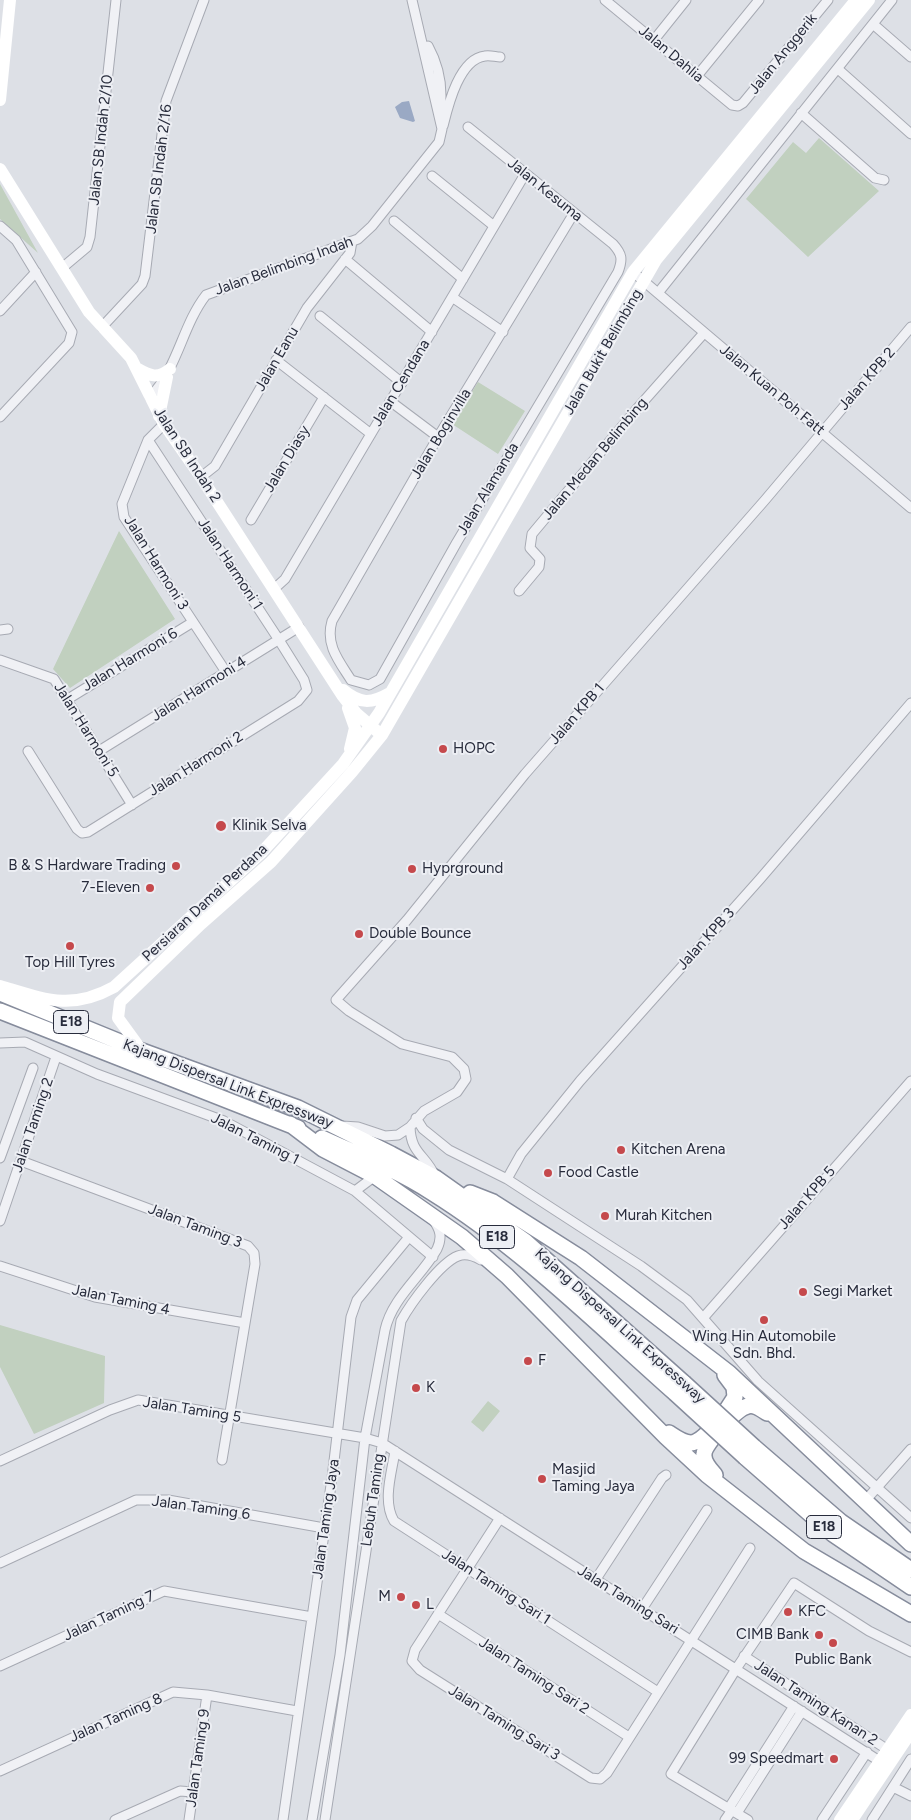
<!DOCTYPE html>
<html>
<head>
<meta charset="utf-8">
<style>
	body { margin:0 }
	canvas { display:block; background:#dde0e6 }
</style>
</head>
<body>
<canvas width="911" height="1820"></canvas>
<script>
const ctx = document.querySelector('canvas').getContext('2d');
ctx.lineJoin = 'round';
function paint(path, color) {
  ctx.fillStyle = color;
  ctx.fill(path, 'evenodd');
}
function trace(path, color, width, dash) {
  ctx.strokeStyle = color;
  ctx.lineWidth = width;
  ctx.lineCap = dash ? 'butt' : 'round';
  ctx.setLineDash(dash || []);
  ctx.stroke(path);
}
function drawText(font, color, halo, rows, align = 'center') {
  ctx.font = font + ' Figtree,sans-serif';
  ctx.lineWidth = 4;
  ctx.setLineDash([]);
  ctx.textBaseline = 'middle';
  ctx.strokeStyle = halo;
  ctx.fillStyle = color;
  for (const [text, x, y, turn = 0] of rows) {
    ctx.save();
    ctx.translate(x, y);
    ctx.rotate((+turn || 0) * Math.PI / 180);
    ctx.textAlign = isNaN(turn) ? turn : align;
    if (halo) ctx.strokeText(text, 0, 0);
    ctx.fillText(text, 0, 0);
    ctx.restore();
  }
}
paint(new Path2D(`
	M819 138 879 191 808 257 746 199 793 142 806 153Z
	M0 184 38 253 0 219Z
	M478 382 525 411 498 454 452 424Z
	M119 531 175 619 70 688 53 669Z
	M0 1325 105 1356 104 1403 34 1434 0 1367Z
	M488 1401 500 1411 483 1432 471 1422Z`), '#c1d0bf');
paint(new Path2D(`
	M409 101 415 121 413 122 400 118 395 107 402 102Z`), '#9aa9c4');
const street = new Path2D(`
	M605 0 732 105 738 106 743 103 828 0
	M873 24 911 57
	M654 40 686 0
	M428 46C439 66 443 88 440 110
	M838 69 911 134
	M697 76 759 0
	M801 113 875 178 884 180
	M443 126C448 106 459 59 485 56 490 55 496 57 500 57
	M468 127 613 244C622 254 623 259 618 272L457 542 380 679 369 685 351 680C339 661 325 645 332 621L438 437 574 213
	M432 176 494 226
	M394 221 463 279
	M0 226 16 240 72 332 69 343 0 417
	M345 259 432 332
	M62 268 87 247 90 237 116 0
	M633 272 911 508
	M658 293 892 0
	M452 297 503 332
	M0 311 36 272
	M320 316 402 383
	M102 327 142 284 145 276 166 101 204 0
	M276 360 371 434
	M150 397C178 368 182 326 206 295L358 239 372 226 439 142 442 129 412 0
	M390 401 438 437
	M164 424 148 440 122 504 124 517 226 672
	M201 477 215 466 307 308 350 253 352 241
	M251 520 324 397
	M274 589 285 579 525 174
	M519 591 539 567 540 559 530 548 532 534 635 411 704 333
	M0 630 8 629
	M0 660 54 679 132 805
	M68 699 193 622
	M28 751 77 829 82 833 88 832 298 701 307 690 304 680 279 640 148 440
	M99 751 299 627
	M0 1043 25 1042 97 1074 224 1121 355 1191 433 1257
	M416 1118 423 1129 449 1150 507 1179 641 1266 687 1300 758 1381 911 1518
	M342 1126 358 1127 385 1136 398 1135 410 1127 424 1111 457 1092 466 1079 464 1069 452 1057 402 1044 349 1011 336 1000 407 920 525 774 765 500 911 327
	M410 1127C411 1154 425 1154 435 1176
	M0 1158 33 1068
	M21 1161 248 1246 254 1253 255 1264 222 1460
	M507 1179 521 1154 580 1081 760 879 911 703
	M355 1191 375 1176
	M0 1221 56 1057
	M0 1266 95 1297 245 1323
	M704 1317 911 1081
	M395 1451C392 1472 382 1501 394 1521L658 1692
	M0 1461 110 1410 138 1400 365 1438 382 1443 884 1764
	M865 1501 911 1449
	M500 1518 415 1650 412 1661 420 1670 591 1778 600 1779 607 1773 750 1548
	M0 1563 136 1500H168L324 1528
	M596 1579 662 1478 666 1475
	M642 1609 707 1510
	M438 1614 629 1737
	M744 1656 888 1750
	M0 1666 164 1591 312 1617
	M0 1771 173 1692 207 1695 297 1711
	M893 1787 911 1796
	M729 1808 794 1706
	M737 1813 802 1711
	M115 1820 180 1791 193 1792
	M189 1820 207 1695
	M283 1820 332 1478 351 1317 357 1300 409 1237
	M312 1820 340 1655 365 1438 385 1330C392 1298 421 1277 437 1249 442 1238 441 1230 433 1220
	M325 1820 401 1321C411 1303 440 1263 458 1256 466 1253 474 1256 481 1260
	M725 1820 732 1810
	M748 1820 671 1774 736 1669 794 1583 869 1631 911 1652
	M822 1820 867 1752
	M872 1820 911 1759`);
const highway = new Path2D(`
	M0 993 142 1051 298 1108 391 1154 436 1178 525 1241 684 1383
	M0 1011 298 1128
	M290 1124 323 1149 375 1176 462 1237 507 1276 666 1437 707 1475 804 1551 911 1614
	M322 1138C359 1155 397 1170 431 1192 521 1248 596 1323 675 1393
	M470 1193 493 1202 581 1258 729 1373 911 1544
	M669 1433C675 1437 683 1443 691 1443 705 1442 728 1409 735 1397L734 1387 725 1375
	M754 1447 841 1522 911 1570
	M745 1457 833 1534 911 1587
	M715 1475C710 1469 703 1462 704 1454 704 1444 735 1411 745 1407 753 1403 760 1408 767 1413`);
trace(street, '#a7aab3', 11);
trace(highway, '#868c9c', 18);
trace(street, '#f0f1f5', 9);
trace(new Path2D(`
	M0 100 10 0
	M0 169 89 312 131 358 164 424 201 477 342 695 356 713 378 732
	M138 369C150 376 158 379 170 369
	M159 416 167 377
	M343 690C360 704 371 704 390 693
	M348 708 355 728 350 749
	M0 986C44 999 71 1011 114 987L262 852 343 764 379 713 633 272 856 0
	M142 1051 118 1018 120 1002 201 924 271 862 352 772 382 735 656 260 869 0
	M840 1820 911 1715
	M852 1820 911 1732`), '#fff', 12);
trace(highway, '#fff', 15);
const highwayBridge = new Path2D(`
	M684 1383 754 1447
	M675 1393 745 1457`);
trace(highwayBridge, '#868c9c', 18, []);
trace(highwayBridge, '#fff', 15);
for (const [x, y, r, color] of [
	[443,749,5,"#c5494c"],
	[221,826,6,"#c5494c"],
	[176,866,5,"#c5494c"],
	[412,869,5,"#c5494c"],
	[150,888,5,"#c5494c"],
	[359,934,5,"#c5494c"],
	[70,946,5,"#c5494c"],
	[621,1150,5,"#c5494c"],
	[548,1173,5,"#c5494c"],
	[605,1216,5,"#c5494c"],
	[803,1292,5,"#c5494c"],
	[764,1320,5,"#c5494c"],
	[528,1361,5,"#c5494c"],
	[416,1388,5,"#c5494c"],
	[542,1479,5,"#c5494c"],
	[401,1597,5,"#c5494c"],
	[416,1605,5,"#c5494c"],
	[788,1612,5,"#c5494c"],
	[819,1635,5,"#c5494c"],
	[833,1643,5,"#c5494c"],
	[834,1759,5,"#c5494c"]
]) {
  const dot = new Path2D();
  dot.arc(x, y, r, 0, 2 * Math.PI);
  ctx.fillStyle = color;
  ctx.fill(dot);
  trace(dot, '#edeff4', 2);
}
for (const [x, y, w] of [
	[71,1022,35],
	[497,1237,35],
	[824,1527,35]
]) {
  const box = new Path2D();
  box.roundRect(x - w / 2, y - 11.5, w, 23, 4);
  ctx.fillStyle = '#edeff4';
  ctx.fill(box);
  trace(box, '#282c3c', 1);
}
drawText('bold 14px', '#282c3c', null, [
	["E18",71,1022],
	["E18",497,1237],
	["E18",824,1527]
]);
drawText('15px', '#282c3c', '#edeff4', [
	["Jalan Dahlia",671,54,40],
	["Jalan Anggerik",783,54,-51],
	["Jalan SB Indah 2/10",101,140,-84],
	["Jalan SB Indah 2/16",159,169,-83],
	["Jalan Kesuma",545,190,39],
	["Jalan Belimbing Indah",284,266,-20],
	["Jalan Bukit Belimbing",603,352,-60],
	["Jalan Eanu",277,359,-60],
	["Jalan KPB 2",867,379,-49],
	["Jalan Cendana",401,383,-59],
	["Jalan Kuan Poh Fatt",772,390,40],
	["Jalan Boginvilla",441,434,-59],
	["Jalan SB Indah 2",187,455,57],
	["Jalan Diasy",287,459,-59],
	["Jalan Medan Belimbing",595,459,-50],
	["Jalan Alamanda",488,489,-59],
	["Jalan Harmoni 3",156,563,58],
	["Jalan Harmoni 1",230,564,57],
	["Jalan Harmoni 6",130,660,-31],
	["Jalan Harmoni 4",199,689,-32],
	["Jalan KPB 1",577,714,-49],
	["Jalan Harmoni 5",86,730,58],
	["Jalan Harmoni 2",196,764,-32],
	["Persiaran Damai Perdana",205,903,-43],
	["Jalan KPB 3",706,939,-48],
	["Kajang Dispersal Link Expressway",228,1084,21],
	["Jalan Taming 2",33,1125,-71],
	["Jalan Taming 1",255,1139,27],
	["Jalan KPB 5",807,1198,-49],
	["Jalan Taming 3",195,1226,21],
	["Jalan Taming 4",121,1300,12],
	["Kajang Dispersal Link Expressway",620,1326,42],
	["Jalan Taming 5",192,1410,9],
	["Lebuh Taming",373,1500,-82],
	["Jalan Taming 6",201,1508,8],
	["Jalan Taming Jaya",326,1519,-82],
	["Jalan Taming Sari 1",496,1587,33],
	["Jalan Taming Sari",628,1600,32],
	["Jalan Taming 7",109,1616,-25],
	["Jalan Taming Sari 2",534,1676,33],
	["Jalan Taming Kanan 2",816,1703,33],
	["Jalan Taming 8",116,1718,-24],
	["Jalan Taming Sari 3",504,1723,32],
	["Jalan Taming 9",198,1758,-82]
]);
drawText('15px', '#282c3c', '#edeff4', [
	["HOPC",453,749],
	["Klinik Selva",232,826],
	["B & S Hardware Trading",166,866,"right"],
	["Hyprground",422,869],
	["7-Eleven",140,888,"right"],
	["Double Bounce",369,934],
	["Top Hill Tyres",70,963,"center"],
	["Kitchen Arena",631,1150],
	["Food Castle",558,1173],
	["Murah Kitchen",615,1216],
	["Segi Market",813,1292],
	["Wing Hin Automobile",764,1337,"center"],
	["Sdn. Bhd.",764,1354,"center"],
	["F",538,1361],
	["K",426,1388],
	["Masjid",552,1470],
	["Taming Jaya",552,1487],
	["M",391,1597,"right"],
	["L",426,1605],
	["KFC",798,1612],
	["CIMB Bank",809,1635,"right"],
	["Public Bank",833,1660,"center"],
	["99 Speedmart",824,1759,"right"]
], 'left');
</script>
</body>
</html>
